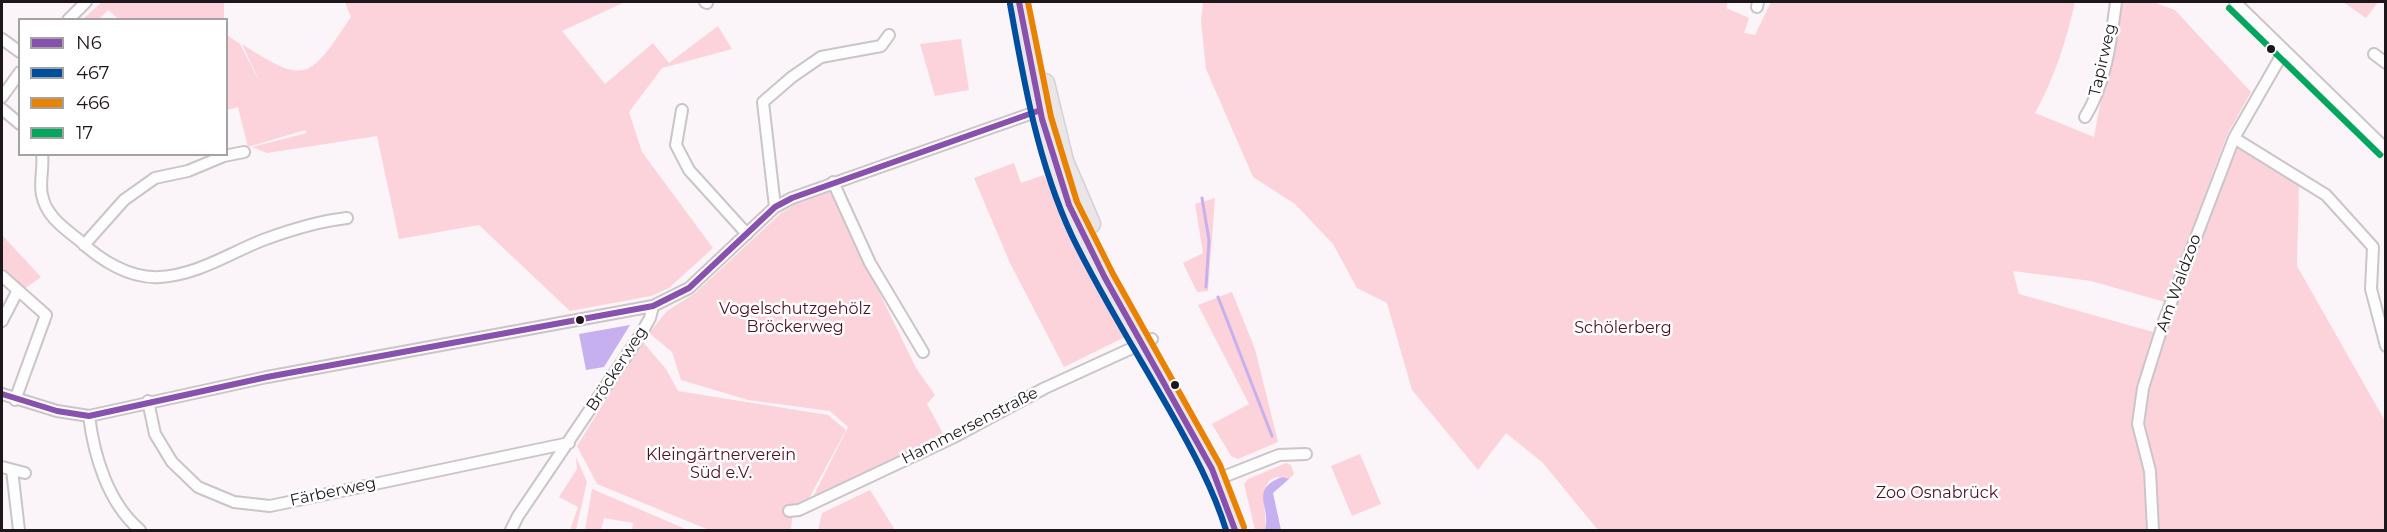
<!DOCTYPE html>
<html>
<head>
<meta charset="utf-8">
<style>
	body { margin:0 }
	#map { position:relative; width:2387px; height:532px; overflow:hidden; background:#fbf4f9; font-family:Montserrat,sans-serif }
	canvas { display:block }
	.frame { position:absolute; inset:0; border:3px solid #1d161b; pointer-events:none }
	.legend { position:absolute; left:18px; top:18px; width:210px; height:138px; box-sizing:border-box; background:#fff; border:2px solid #a5a2a4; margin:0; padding:8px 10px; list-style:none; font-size:18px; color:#1d161b }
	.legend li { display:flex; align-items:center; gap:12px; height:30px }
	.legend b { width:30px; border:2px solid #a5a2a4 }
</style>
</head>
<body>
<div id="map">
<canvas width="2387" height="532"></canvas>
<div class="frame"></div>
<ul class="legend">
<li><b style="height:8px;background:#8951ae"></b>N6</li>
<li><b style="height:8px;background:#004e9e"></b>467</li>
<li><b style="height:8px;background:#e88200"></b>466</li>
<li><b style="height:8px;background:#00a75c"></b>17</li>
</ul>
</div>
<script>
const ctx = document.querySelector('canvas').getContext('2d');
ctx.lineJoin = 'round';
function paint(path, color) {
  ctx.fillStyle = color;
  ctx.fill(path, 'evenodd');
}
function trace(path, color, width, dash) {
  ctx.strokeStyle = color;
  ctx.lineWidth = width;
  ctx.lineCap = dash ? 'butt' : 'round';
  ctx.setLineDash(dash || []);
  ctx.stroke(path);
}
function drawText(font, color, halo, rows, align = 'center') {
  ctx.font = font + ' Montserrat,sans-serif';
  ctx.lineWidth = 5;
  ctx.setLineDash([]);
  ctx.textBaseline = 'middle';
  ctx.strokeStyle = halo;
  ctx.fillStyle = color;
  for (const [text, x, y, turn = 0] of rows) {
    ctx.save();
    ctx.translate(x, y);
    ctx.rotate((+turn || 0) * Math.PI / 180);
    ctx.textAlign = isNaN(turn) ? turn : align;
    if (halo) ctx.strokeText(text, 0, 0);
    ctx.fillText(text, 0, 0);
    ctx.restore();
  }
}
paint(new Path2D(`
	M102 2H224V20H120L108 10 99 19H83Z
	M345 2H625L562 31 605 84 653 43 669 63 718 26 732 49 662 68 629 112 642 152 713 248 669 288 651 296 570 311 479 225 399 239 377 136 267 153 252 147 307 133 305 130 248 147 238 107 227 110V35L240 44 261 85 242 44C307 86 309 79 351 17Z
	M1203 2H1728L1726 8 1749 18 1744 33 1755 35 1771 2H2075C2066 41 2055 77 2035 113L2094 137 2119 2H2153L2175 10 2251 92 2227 135 2165 302 2091 281 2013 271 2019 294 2160 334 2232 143 2299 185 2297 266 2385 421V530H1598L1543 463 1506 433 1478 470 1412 390 1387 303 1357 288 1333 244 1295 204 1253 177 1206 69 1201 21Z
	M2343 2H2378L2366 18Z
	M961 39 969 90 935 96 920 44Z
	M1014 163 1021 183 1044 175 1076 243 1129 335 1064 367 1010 263 974 178Z
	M830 191 916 368 935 395 927 404 945 437 812 499 848 427 830 411 748 400 681 380 672 352 649 333 667 311 695 293 781 213 799 202Z
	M1215 198 1208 291 1197 292 1183 263 1203 253 1195 204Z
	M2 235 41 277 24 289 2 268Z
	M1232 292 1255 349 1278 442 1238 459 1231 456 1212 424 1249 404 1198 305Z
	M642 341 666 369 678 391 828 415 846 430 807 502 793 507 791 530H709L597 484 577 446Z
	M1360 454 1381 504 1352 516 1331 466Z
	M576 457 587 482 576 530H570L578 507 559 497 577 469Z
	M1286 463 1291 465 1294 474 1289 479C1252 467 1269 516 1265 530H1255L1244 484 1248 479Z
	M592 489 688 530H632L633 523 604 518 601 530H585Z
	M870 490 895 530H818L822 513Z`), '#fcd3da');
paint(new Path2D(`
	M630 325 604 367 586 370 579 334Z
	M1282 477 1289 479 1273 493 1281 530H1265C1272 506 1248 490 1282 477Z`), '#c6b0ef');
trace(new Path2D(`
	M1202 198 1209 240 1206 287
	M1218 297 1272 436`), '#c6b0ef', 3);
const street = new Path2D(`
	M705 2 707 3
	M2235 2 2386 149
	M1757 7 1758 2
	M68 20 86 2
	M2 39 20 52
	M2374 54 2386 63
	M2 97 20 72
	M2 109 20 124
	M682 110 676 145 689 170 747 234
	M2085 117C2106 84 2111 40 2116 2
	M2234 138 2326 195 2373 247 2371 289 2386 346
	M42 154C44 168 39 182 42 195 46 216 64 228 79 240 100 260 130 279 160 277 197 275 230 253 263 240 290 230 319 221 347 218
	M833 182 870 263 923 352
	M775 207 763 102 792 77 821 57 881 46 889 35
	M84 245 124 200 155 178 188 171 224 156 244 152
	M2 276 46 315 15 400
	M2 321 17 292
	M2 394 57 411 89 416 267 377 653 306 689 288 775 207 792 198 1044 109
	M148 401 155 434 172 462 198 487 234 502 270 506 569 443
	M89 416C94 456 108 503 140 530
	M2 467 25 473
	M12 470 19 530
	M1218 479 1279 455 1306 454
	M789 511 799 510 952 438 1045 388 1152 339
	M511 530 518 516 641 334 650 318 653 306
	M2153 530 2150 471 2138 424 2143 388 2164 321 2234 138 2284 51`);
const primary = new Path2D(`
	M1019 2C1033 81 1045 159 1081 233 1112 293 1147 352 1180 411 1202 450 1224 487 1235 530
	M1045 83 1064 161 1091 224`);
trace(street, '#cbc4c9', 14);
trace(primary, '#d5d1d4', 21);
trace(street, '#fefdfe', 10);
trace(primary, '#eae5e7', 18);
trace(new Path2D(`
	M1019 2 1042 119 1069 205 1105 278 1212 469 1235 530
	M2 394 57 411 89 416 267 377 653 306 689 288 775 207 792 198 1038 111`), '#8951ae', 6);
trace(new Path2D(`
	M1010 4C1024 83 1038 163 1072 236 1101 296 1137 353 1170 411 1192 450 1213 488 1226 530`), '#004e9e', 6);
trace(new Path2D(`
	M1028 2 1051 117 1077 202 1113 274 1220 465 1244 527`), '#e88200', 6);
trace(new Path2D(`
	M2229 8 2380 155`), '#00a75c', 6);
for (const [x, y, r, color] of [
	[2271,49,5,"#1d161b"],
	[580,320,5,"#1d161b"],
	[1175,385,5,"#1d161b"]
]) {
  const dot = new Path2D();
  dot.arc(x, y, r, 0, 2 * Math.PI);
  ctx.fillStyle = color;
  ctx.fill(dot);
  trace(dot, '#fff', 2);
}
drawText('16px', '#1d161b', '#fff', [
	["Tapirweg",2103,60,-77],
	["Am Waldzoo",2179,283,-70],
	["Bröckerweg",617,369,-57],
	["Hammersenstraße",970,426,-27],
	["Färberweg",333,492,-12]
]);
drawText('16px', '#501020', '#fff', [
	["Vogelschutzgehölz",795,309],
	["Bröckerweg",795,327],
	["Schölerberg",1623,328],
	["Kleingärtnerverein",721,455],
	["Süd e.V.",721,473],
	["Zoo Osnabrück",1937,493]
]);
</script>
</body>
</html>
